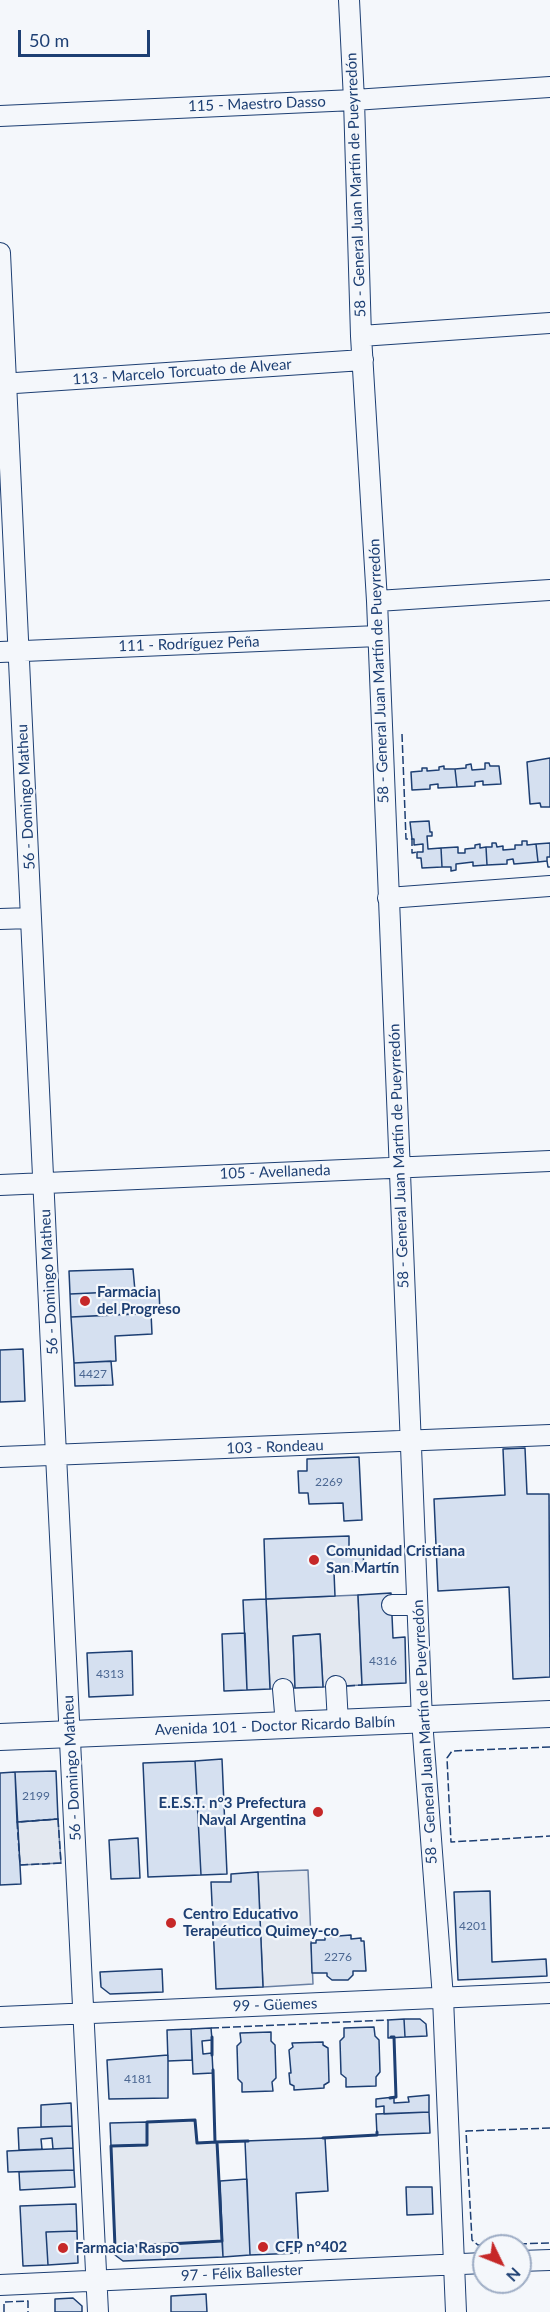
<!DOCTYPE html>
<html>
<head>
<meta charset="utf-8">
<style>
	body { margin:0 }
	#map { position:relative; width:550px; height:2312px; overflow:hidden; background:#f4f7fb; font-family:Lato,sans-serif }
	canvas { display:block }
	.north { position:absolute; left:472px; top:2234px; width:60px; height:60px; box-sizing:border-box; background:#f4f7fb; border:2px solid #9eadc5; border-radius:50%; rotate:133deg; font-size:16px; font-weight:700; line-height:24px; text-align:center; color:#1d3f73 }
	.north::after { content:''; display:block; margin:auto; width:21px; height:27px; background:#c62828; clip-path:polygon(50% 0,100% 100%,50% 72%,0 100%) }
	.scale { position:absolute; left:18px; top:30px; width:132px; height:27px; box-sizing:border-box; border:3px solid #1d3f73; border-top:0; padding-left:8px; font-size:18px; line-height:21px; white-space:nowrap; color:#1d3f73; -webkit-text-stroke:4px #f4f7fb; paint-order:stroke }
</style>
</head>
<body>
<div id="map">
<canvas width="550" height="2312"></canvas>
<div class="north">N</div>
<div class="scale">50 m</div>
</div>
<script>
const ctx = document.querySelector('canvas').getContext('2d');
ctx.lineJoin = 'round';
function paint(path, color) {
  ctx.fillStyle = color;
  ctx.fill(path, 'evenodd');
}
function trace(path, color, width, dash) {
  ctx.strokeStyle = color;
  ctx.lineWidth = width;
  ctx.lineCap = dash ? 'butt' : 'round';
  ctx.setLineDash(dash || []);
  ctx.stroke(path);
}
function drawText(font, color, halo, rows, align = 'center') {
  ctx.font = font + ' Lato,sans-serif';
  ctx.lineWidth = 4.5;
  ctx.setLineDash([]);
  ctx.textBaseline = 'middle';
  ctx.strokeStyle = halo;
  ctx.fillStyle = color;
  for (const [text, x, y, turn = 0] of rows) {
    ctx.save();
    ctx.translate(x, y);
    ctx.rotate((+turn || 0) * Math.PI / 180);
    ctx.textAlign = isNaN(turn) ? turn : align;
    if (halo) ctx.strokeText(text, 0, 0);
    ctx.fillText(text, 0, 0);
    ctx.restore();
  }
}
const parking = new Path2D(`
	M358 1595 362 1685 323 1687 320 1634 293 1636 295 1688 270 1689 266 1599Z
	M58 1819 61 1863 20 1865 17 1822Z
	M308 1870 313 1984 263 1987 258 1872Z
	M195 2120 197 2143 217 2142 222 2241 115 2247 111 2146 147 2145V2122Z`);
paint(parking, '#e3e8f0');
trace(parking, '#687fa3', 1.5);
const building = new Path2D(`
	M550 758V807H541L540 803 530 804 527 762Z
	M485 763H489L490 766H499L501 784 483 785V781L475 782V786L457 787 455 769 466 768V765L471 764 472 770 485 769Z
	M444 766V769H455L457 787 438 788V784L430 785V789L412 790 411 772 422 771V768H427V771L439 770V767Z
	M429 821 430 832H432V836H427L428 849 441 848 442 867 422 868 421 858H417V852H423V844L414 845V839H412L410 822Z
	M522 841H527V845L536 844 538 862 514 864 513 859 507 860V864L487 865 486 847H492V843H496L497 847 503 846V850L515 849V845H522Z
	M550 843V857H547V861L538 862 536 844Z
	M480 844V848L486 847 487 865 473 866V862L456 864V870L451 871V867H442L441 848 458 847V853H465V849L475 848V845Z
	M133 1269 135 1291 70 1294 69 1271Z
	M159 1290 160 1313 71 1317 70 1294Z
	M151 1313 152 1334 115 1336 116 1361 74 1363 71 1317Z
	M23 1349 25 1401 0 1402V1350Z
	M111 1361 113 1385 75 1386 74 1363Z
	M525 1448 527 1494H549L550 1677 513 1679 509 1587 438 1591 434 1499 505 1495 503 1449Z
	M359 1457 362 1520 344 1521 343 1503 309 1504 308 1493H299L298 1471H307V1459Z
	M349 1536V1548H363L364 1571 334 1572 335 1596 266 1599 264 1539Z
	M391 1593 393 1638 405 1637 406 1683 362 1685 358 1595Z
	M266 1599 270 1689 247 1690 243 1600Z
	M245 1633 247 1690 224 1691 222 1634Z
	M320 1634 323 1687 295 1688 293 1636Z
	M132 1651 133 1695 89 1697 87 1653Z
	M222 1759 227 1874 201 1875 195 1761Z
	M195 1761 201 1875 148 1877 143 1763Z
	M56 1771 58 1819 17 1822 15 1772Z
	M15 1772 21 1884 0 1885V1773Z
	M138 1838 140 1878 111 1879 109 1840Z
	M258 1872 263 1987 216 1989 211 1882H231V1874Z
	M490 1891 492 1962 546 1959 547 1976 458 1980 454 1892Z
	M351 1935V1939L361 1938V1941H364L366 1971H353V1975L348 1980H332L327 1976V1973H312L311 1943H316V1940H325V1937Z
	M162 1969 163 1992 110 1994 101 1987 100 1972Z
	M404 2019H420L426 2024 427 2036 405 2037Z
	M404 2019 405 2037 388 2038V2020Z
	M374 2027 375 2036 379 2040 380 2072 376 2077V2086L346 2087V2078L341 2074 340 2041 344 2037V2028Z
	M211 2028 212 2040 202 2041 203 2054 212 2053 213 2073 193 2074 191 2029Z
	M191 2029 192 2060 168 2061 167 2030Z
	M271 2032V2041L275 2045 276 2078 272 2082 273 2091 242 2092V2083L238 2079 237 2046 241 2042 240 2033Z
	M323 2042V2045L328 2048 329 2082 324 2085V2088L294 2090V2086L290 2084 289 2073H291L289 2050 293 2047 292 2043Z
	M168 2055V2098L109 2099 107 2060Z
	M429 2095V2112L384 2114V2106L376 2107V2099L394 2097V2103L409 2102 408 2097Z
	M71 2103 72 2126 41 2127V2105Z
	M429 2112 430 2133 377 2135 376 2114Z
	M147 2122V2145L111 2146 110 2123Z
	M72 2126 73 2148 53 2149 52 2138 41 2139 42 2149 19 2150 18 2128Z
	M325 2138 328 2191 296 2193 299 2253 250 2255 245 2141Z
	M73 2148 74 2170 8 2172 7 2151Z
	M74 2170 75 2187 20 2190 19 2172Z
	M247 2179 250 2255 223 2257 220 2181Z
	M406 2187H432L433 2214 407 2215Z
	M76 2204 77 2231 46 2232 48 2265 23 2266 20 2206Z
	M77 2231 78 2263 48 2265 46 2232Z
	M222 2241 223 2257 123 2261 115 2255V2247Z
	M206 2294 207 2312H171V2296Z
	M73 2298 82 2306V2312H55V2299Z`);
paint(building, '#d5e0f0');
trace(building, '#1d3f73', 1.5);
const minor = new Path2D(`
	M349 0 354 100 361 336 377 601 422 1720 443 1998 456 2312
	M0 116 354 100 550 87
	M0 253 56 1455 98 2312
	M361 336 550 323
	M0 384 363 360
	M377 601 550 590
	M0 652 378 636
	M388 898 550 886
	M0 919 31 918
	M0 1185 550 1161
	M0 1457 550 1435
	M392 1605H417
	M336 1686 338 1723
	M283 1689 286 1725
	M0 2017 550 1993
	M520 2261 550 2260
	M0 2285 484 2263`);
const major = new Path2D(`
	M0 1737 550 1714`);
trace(minor, '#1d3f73', 22);
trace(major, '#1d3f73', 28);
trace(minor, '#f4f7fb', 20);
trace(major, '#f4f7fb', 26);
trace(new Path2D(`
	M402 734 406 839H412V853L417 852
	M547 861 548 867H550
	M347 1686 362 1685
	M550 1747 452 1751 447 1758 451 1842 550 1836
	M58 1819 61 1863 20 1865 17 1822Z
	M211 2028 388 2020
	M550 2128 466 2131 472 2240 478 2245 550 2243
	M4 2312V2302L28 2301V2312`), '#1d3f73', 1.5, [8, 3]);
trace(new Path2D(`
	M212 2037V2055
	M213 2070 215 2142 248 2141
	M390 2098 396 2097 394 2037H391
	M195 2120 197 2143 217 2142 222 2241 115 2247 111 2146 147 2145V2122Z
	M323 2138 377 2135V2132`), '#1d3f73', 3);
for (const [x, y, r, color] of [
	[85,1301,6,"#c62828"],
	[314,1560,6,"#c62828"],
	[318,1812,6,"#c62828"],
	[171,1923,6,"#c62828"],
	[263,2247,6,"#c62828"],
	[63,2248,6,"#c62828"]
]) {
  const dot = new Path2D();
  dot.arc(x, y, r, 0, 2 * Math.PI);
  ctx.fillStyle = color;
  ctx.fill(dot);
  trace(dot, '#f4f7fb', 2);
}
drawText('12px', '#4b6792', null, [
	["4427",93,1374],
	["2269",329,1482],
	["4316",383,1661],
	["4313",110,1674],
	["2199",36,1796],
	["4201",473,1926],
	["2276",338,1957],
	["4181",138,2079]
]);
drawText('15px', '#1d3f73', '#f4f7fb', [
	["115 - Maestro Dasso",257,104,-2],
	["58 - General Juan Martín de Pueyrredón",356,185,-92],
	["113 - Marcelo Torcuato de Alvear",182,372,-4],
	["111 - Rodríguez Peña",189,644,-2],
	["58 - General Juan Martín de Pueyrredón",379,671,-92],
	["56 - Domingo Matheu",26,797,-93],
	["58 - General Juan Martín de Pueyrredón",399,1156,-92],
	["105 - Avellaneda",275,1172,-2],
	["56 - Domingo Matheu",49,1282,-93],
	["103 - Rondeau",275,1447,-2],
	["Avenida 101 - Doctor Ricardo Balbín",275,1726,-2],
	["58 - General Juan Martín de Pueyrredón",425,1732,-93],
	["56 - Domingo Matheu",72,1768,-93],
	["99 - Güemes",275,2005,-2],
	["97 - Félix Ballester",242,2273,-3]
]);
drawText('bold 15px', '#1d3f73', '#f4f7fb', [
	["Farmacia",97,1292],
	["del Progreso",97,1309],
	["Comunidad Cristiana",326,1551],
	["San Martín",326,1568],
	["E.E.S.T. n°3 Prefectura",306,1803,"right"],
	["Naval Argentina",306,1820,"right"],
	["Centro Educativo",183,1914],
	["Terapéutico Quimey-co",183,1931],
	["CFP n°402",275,2247],
	["Farmacia Raspo",75,2248]
], 'left');
</script>
</body>
</html>
